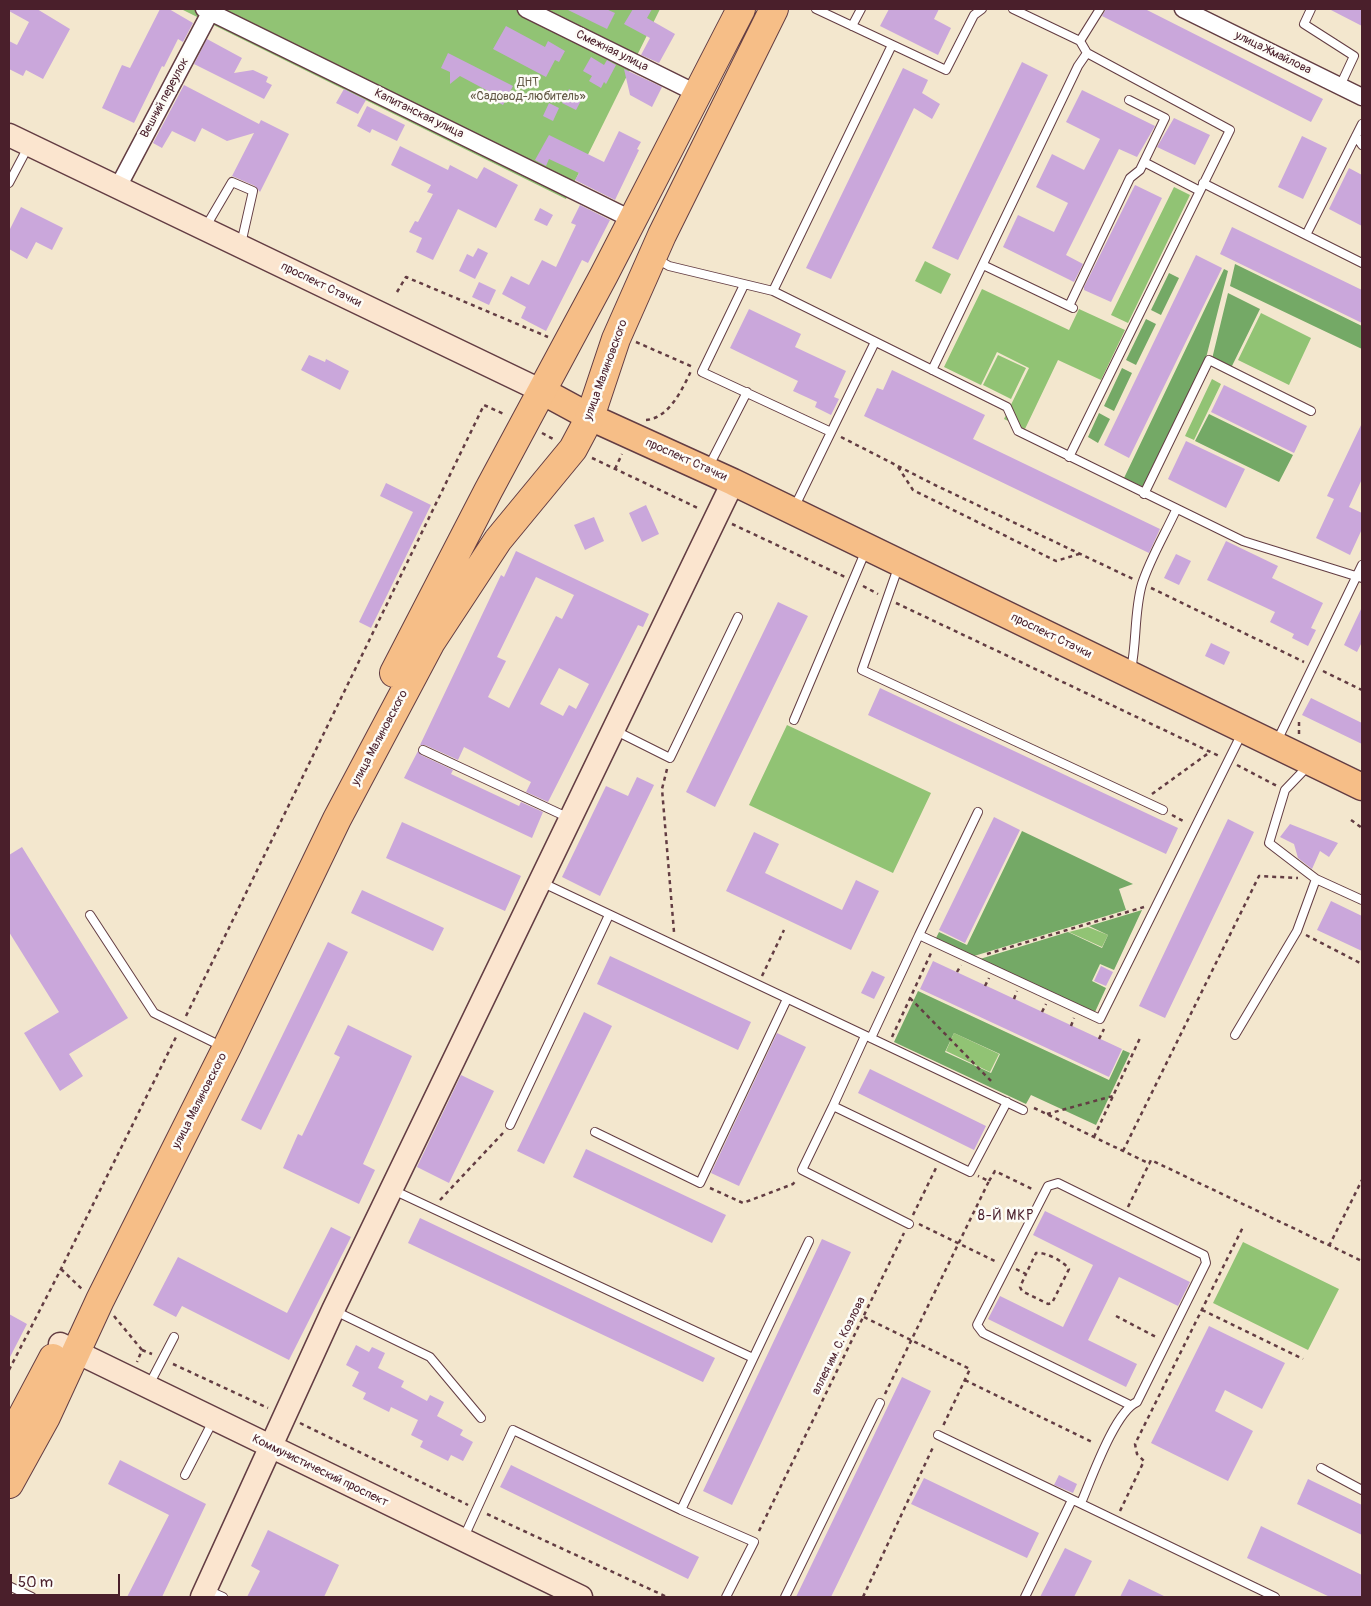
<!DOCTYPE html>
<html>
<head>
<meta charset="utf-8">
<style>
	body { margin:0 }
	#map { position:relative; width:1371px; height:1606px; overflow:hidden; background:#f3e7ce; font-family:Pangolin,sans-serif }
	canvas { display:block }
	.frame { position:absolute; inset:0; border:10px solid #4a1f2b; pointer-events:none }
	.scale { position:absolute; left:10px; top:1574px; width:110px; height:22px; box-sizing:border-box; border:2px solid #4a1f2b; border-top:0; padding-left:6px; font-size:15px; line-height:18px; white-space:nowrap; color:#4a1f2b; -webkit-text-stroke:4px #fdfcf7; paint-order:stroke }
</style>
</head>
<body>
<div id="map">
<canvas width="1371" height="1606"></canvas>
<div class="frame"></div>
<div class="scale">50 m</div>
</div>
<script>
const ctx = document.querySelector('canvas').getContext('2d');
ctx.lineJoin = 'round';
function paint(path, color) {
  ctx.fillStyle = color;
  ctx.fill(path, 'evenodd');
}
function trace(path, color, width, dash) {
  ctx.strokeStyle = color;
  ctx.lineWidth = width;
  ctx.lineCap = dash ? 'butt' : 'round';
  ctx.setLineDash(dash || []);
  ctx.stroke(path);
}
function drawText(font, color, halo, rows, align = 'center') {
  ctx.font = font + ' Pangolin,sans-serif';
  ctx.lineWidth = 5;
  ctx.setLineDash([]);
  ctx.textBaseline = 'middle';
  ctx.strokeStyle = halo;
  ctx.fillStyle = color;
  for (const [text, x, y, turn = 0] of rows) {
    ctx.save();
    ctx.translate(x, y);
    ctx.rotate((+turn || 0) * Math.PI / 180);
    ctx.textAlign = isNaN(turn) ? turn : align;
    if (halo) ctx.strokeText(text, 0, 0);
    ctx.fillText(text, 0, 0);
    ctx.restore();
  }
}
paint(new Path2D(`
	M181 9H660L566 199Z
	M1174 187 1190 195 1128 323 1111 315Z
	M925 261 951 274 941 294 915 281Z
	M982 289 1069 330 1079 309 1125 330 1101 380 1058 360 1025 429 1004 419 1029 368 997 352 981 385 944 367Z
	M1261 313 1311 338 1289 385 1238 360Z
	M998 355 1026 368 1011 399 983 385Z
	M1212 379 1221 384 1194 440 1185 436Z
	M787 725 931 793 893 873 749 805Z
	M1088 927 1108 935 1102 947 1069 932Z
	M954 1033 999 1054 990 1072 946 1051Z
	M1243 1242 1339 1289 1308 1350 1213 1303Z`), '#91c374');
paint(new Path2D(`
	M1235 264 1362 326V349L1230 286Z
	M1224 269 1228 271 1206 358 1143 487 1124 478Z
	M1169 273 1179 278 1161 315 1151 310Z
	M1228 293 1260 309 1231 368 1212 359Z
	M1146 319 1156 324 1136 365 1126 360Z
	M1122 368 1132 373 1114 411 1104 406Z
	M1099 413 1110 419 1098 443 1088 437Z
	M1209 414 1293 455 1279 482 1195 441Z
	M1022 831 1133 884 1119 889 1126 910 974 956 936 938 939 932 967 945Z
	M1142 910 1114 970 1100 964 1092 981 1106 988 1095 1012 980 959 1068 932 1102 948 1108 935 1089 926Z
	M918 991 1109 1080 1123 1050 1130 1053 1096 1125 1031 1095 1026 1104 894 1042ZM954 1033 1000 1054 991 1073 945 1052Z`), '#74a966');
paint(new Path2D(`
	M9 9H37L70 29 43 79 26 70 23 76 9 69V41L17 45 29 22 9 11Z
	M160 9H169L193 23 183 42 178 39 164 67 162 66 134 123 102 108 122 65 130 68Z
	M566 9H606L615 13 607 29Z
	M633 9H652L647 18 675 34 659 63 641 55 650 38 624 24Z
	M889 9H939L934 19 951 28 938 55 880 26Z
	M1106 9H1145L1323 99 1311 122 1102 16Z
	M1329 9H1362V26Z
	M506 26 545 47 548 41 565 51 559 62 555 60 546 77 493 49Z
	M207 39 242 58 234 73 253 70 268 77 266 82 272 85 264 99 194 64Z
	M448 53 513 86 503 105 486 96 488 91 460 76 450 84V72L441 68Z
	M591 57 604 65 607 60 616 65 606 84 604 82 601 88 589 81 592 76 583 71Z
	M1022 62 1048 75 958 260 932 248Z
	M903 68 928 80 922 93 940 104 932 119 914 108 831 279 806 268Z
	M624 69 662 87 652 107 630 95Z
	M184 85 259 124 261 120 289 134 260 192 255 186 232 176 254 133 227 141 202 128 195 142 172 131 162 148 153 143Z
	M344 89 366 100 358 114 336 103Z
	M569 89 583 97 576 110 562 103Z
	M1082 90 1155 126 1137 157 1119 149 1066 255 1083 264 1074 282 1003 247 1018 215 1054 232 1068 203 1036 187 1052 154 1084 170 1100 139 1066 122Z
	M549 103 559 108 553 121 543 116Z
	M367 106 405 125 397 141 372 129 370 133 357 126Z
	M1174 118 1210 135 1195 165 1157 147Z
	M619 131 641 142 637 149 639 150 615 200 575 180 579 173 549 159 546 166 535 160 549 135 604 162Z
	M1302 136 1327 148 1303 199 1278 187Z
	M400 146 448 170 450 165 477 179 484 167 518 185 496 228 458 209 433 260 416 252 422 238 409 232 415 221 418 222 433 194 427 192 431 185 391 165Z
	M1349 168 1362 175V226L1329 209Z
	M1135 185 1162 198 1111 302 1084 290V287Z
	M580 205 610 220 588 263 582 260 546 331 521 318 526 307 502 294 511 276 529 285 542 260 556 267 576 225 571 223Z
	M21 207 63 228 52 250 36 242 27 259 9 249V231Z
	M540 208 553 215 547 226 534 220Z
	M1232 227 1362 290V323L1220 254Z
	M478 248 488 253 475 279 459 271 467 254 473 257Z
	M1196 255 1222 268 1129 458 1104 445Z
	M479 282 496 290 489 305 472 297Z
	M749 309 801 334 795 347 846 371 834 397 839 399 831 415 815 407 817 402 793 391 798 381 730 348Z
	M309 355 325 362 326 359 349 371 340 390 301 370Z
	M892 370 985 415 973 439 1160 529 1149 553 864 416 877 388 883 390Z
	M1224 385 1307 426 1294 453 1211 412Z
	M1362 423V479L1349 507 1362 513V529L1350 555 1316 538 1334 499 1327 496Z
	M1186 441 1245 469 1226 508 1168 479Z
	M386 483 431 505 371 628 359 622 413 512 380 496Z
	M646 505 659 534 642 542 629 513Z
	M594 517 604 541 585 550 574 525Z
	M1226 541 1278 566 1272 578 1323 603 1311 628 1316 630 1308 646 1292 638 1294 634 1270 622 1275 612 1207 580Z
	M516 551 649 614 643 627 638 625 548 802 526 792 531 782 464 747 458 760 425 745H420L501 575 504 577ZM536 577 574 595 562 619 556 616 509 708 488 697 506 661 497 657ZM559 668 589 684 576 709 569 705 563 716 540 704Z
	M1176 554 1191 561 1179 585 1164 578Z
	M778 602 808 616 715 807 686 792Z
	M1362 607V642L1357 652 1344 645Z
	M1211 643 1230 652 1224 665 1205 656Z
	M880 688 1178 828 1166 854 868 715Z
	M1311 698 1362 723V744L1302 715Z
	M418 751 421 755 453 770 451 774 519 806 521 802 543 812 532 838 404 778Z
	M637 777 654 785 600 896 562 877 606 786 628 796Z
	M994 817 1020 830 965 943 939 930Z
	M1228 819 1254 832 1165 1018 1139 1006Z
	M402 822 521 876 505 911 386 858Z
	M1290 824 1338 843 1329 857 1320 851 1312 869 1298 858 1294 844 1280 837Z
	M754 832 779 844 765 873 842 910 856 880 879 891 851 950 726 891Z
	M22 847 128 1018 69 1054 83 1076 60 1091 24 1033 59 1012 9 932V855Z
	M362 890 444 928 433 951 351 913Z
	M1331 901 1362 916V951L1317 930Z
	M328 942 348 952 261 1130 241 1120Z
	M610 956 751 1022 738 1050 597 984Z
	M933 961 1122 1049 1109 1077 920 989Z
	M1101 966 1113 972 1106 986 1094 981Z
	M872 971 885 977 874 999 861 993Z
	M584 1012 612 1026 544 1164 517 1151Z
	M348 1025 412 1056 363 1164 375 1170 359 1204 283 1168 298 1134 302 1136 340 1057 334 1054Z
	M777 1033 806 1047 739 1186 711 1173Z
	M870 1069 986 1126 974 1150 858 1093Z
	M461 1075 494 1091 449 1183 417 1167Z
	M586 1149 726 1215 712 1243 573 1177Z
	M1045 1211 1190 1282 1178 1306 1119 1277 1088 1340 1137 1364 1126 1387 988 1319 1000 1296 1063 1327 1093 1265 1033 1235Z
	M420 1218 715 1358 703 1382 408 1243Z
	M331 1227 351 1237 289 1360 182 1306 176 1317 153 1305 178 1257 287 1313Z
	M822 1239 851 1252 732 1505 703 1491Z
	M9 1314 27 1324 9 1359Z
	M1209 1326 1285 1363 1262 1409 1225 1390 1215 1411 1253 1431 1228 1481 1151 1443Z
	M356 1345 369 1352 372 1347 385 1353 378 1368 404 1381 401 1387 427 1401 430 1395 444 1402 437 1416 463 1430 460 1435 473 1442 463 1461 451 1455 448 1461 420 1447 423 1441 411 1435 418 1420 391 1407 389 1412 363 1399 366 1393 352 1386 359 1372 346 1365Z
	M902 1377 931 1391 831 1597H796Z
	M120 1460 206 1504 162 1597H127L169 1515 108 1484Z
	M511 1465 699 1557 688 1579 500 1487Z
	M1059 1475 1077 1484 1073 1493 1054 1485Z
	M924 1478 1039 1533 1027 1558 911 1504Z
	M1308 1479 1362 1505V1535L1297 1504Z
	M1261 1526 1362 1575V1597H1330L1247 1558Z
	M268 1530 339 1565 324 1597H247L260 1571 251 1566Z
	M1065 1548 1092 1561 1074 1597H1040Z
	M1129 1579 1166 1597H1120Z`), '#caa7db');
const lane = new Path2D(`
	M816 9 946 70 974 15 982 9
	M1013 9 1080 41
	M1311 9 1304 24 1354 56 1340 86
	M852 26 861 9
	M1362 124 1306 235 1362 263
	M1356 136 1362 145
	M1144 162 1200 191
	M9 183 28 147
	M1203 183 1306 235
	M205 228 232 182 253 191 241 244
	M655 258 669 266 773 291 1007 407 1018 431 1243 541 1362 578
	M983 265 1073 308
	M744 285 702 372 831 432
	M773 291 892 45
	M1069 306 1130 178 1140 170 1165 118 1129 100
	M932 370 1078 66 1087 53 1080 41 1100 9
	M1069 457 1230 130 1087 53
	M709 466 747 392
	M1144 494 1209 360 1311 411
	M795 506 875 342
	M899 565 862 670 1163 810
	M1131 670C1137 641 1134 612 1142 584 1150 559 1165 534 1176 510
	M794 720 866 550
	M614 730 670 758 738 617
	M1277 741 1362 565
	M423 750 569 818
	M1309 765 1285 790 1269 843 1316 879 1362 900
	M978 812 919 935 1100 1019 1242 733
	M543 883 1023 1110
	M90 915 154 1013 213 1042
	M1235 1035 1297 931 1316 879
	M865 1036 833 1106 970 1172 1007 1102
	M871 1038 919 935
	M833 1106 802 1170 909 1224
	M510 1125 609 915
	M595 1132 700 1183 787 999
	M393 1190 753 1358
	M335 1311 430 1357 481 1418
	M149 1385 174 1337
	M938 1435 1275 1597
	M1321 1468 1362 1490
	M185 1475 213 1421
	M1081 1503C1091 1480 1115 1411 1137 1402L1206 1263 1204 1255 1058 1183 1048 1186 977 1325 983 1333 1130 1405
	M681 1510 809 1241
	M464 1537 513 1430 681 1510 754 1542 726 1597
	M9 1586 32 1597
	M207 1590 223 1597
	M785 1597 880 1403
	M1025 1597 1072 1500`);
const street = new Path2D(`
	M204 9 633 220
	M526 9 698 94
	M1183 9 1362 97
	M118 187 212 9`);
const secondary = new Path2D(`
	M9 135 542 391
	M60 1344 581 1597
	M202 1597 333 1310 733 482`);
const primary = new Path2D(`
	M542 391 590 417 733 482 1362 787`);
const highway = new Path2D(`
	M394 673 488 491 604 275 741 9
	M9 1441 53 1358
	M9 1484 46 1417 100 1300 227 1047 337 819 431 642 498 540 573 449 590 417 616 339 662 235 774 9`);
trace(lane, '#633d43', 10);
trace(street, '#633d43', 19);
trace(secondary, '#633d43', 25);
trace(primary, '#633d43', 29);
trace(highway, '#633d43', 30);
trace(new Path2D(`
	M397 292 406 277 548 337
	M636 342 693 367
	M646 420C669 418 682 390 691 371
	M542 433 555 440
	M841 437 935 485 1133 579
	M592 458 700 509
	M898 467 913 490 1056 561 1079 554
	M615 469 622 454
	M732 524 845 577
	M863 586 878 594
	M1151 588 1304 662
	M896 603 1219 756
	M1323 671 1362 690
	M1299 722V734
	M1237 765 1277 786
	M667 769 662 789 674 932
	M1152 794 1210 752
	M1172 815 1185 822
	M1351 820 1362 828
	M1306 935 1362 964
	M987 954 1144 907
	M957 972 961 965
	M762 976 784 930
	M985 986 989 978
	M910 998 993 1083
	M1014 999 1017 991
	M1042 1012 1046 1004
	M186 1016 484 405 506 415
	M1071 1026 1074 1018
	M892 1037 932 951
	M1099 1039 1104 1029
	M1034 1108 1150 1164
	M1047 1114 1113 1096
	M1094 1137 1140 1038
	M1123 1151 1259 876 1298 878
	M989 1181 995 1171 1034 1190
	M710 1188 743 1203 793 1184 796 1180
	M440 1200 503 1133
	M1128 1207 1151 1160 1362 1261
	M913 1215 936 1168
	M919 1224 997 1262
	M1329 1246 1362 1180
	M61 1269 82 1289
	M1016 1269 1026 1274 1036 1253C1046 1252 1063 1261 1069 1269L1052 1303 1048 1304 1022 1291 1020 1287 1026 1274
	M1202 1310 1303 1359
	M114 1316 142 1350 137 1362
	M1116 1316 1156 1337
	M864 1317 970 1369 943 1426
	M142 1350 152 1354
	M173 1364 268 1408
	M9 1370 61 1269 177 1035
	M965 1380 1094 1443
	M885 1394 989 1181 978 1176
	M300 1423 468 1505
	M1120 1511 1144 1461 1137 1454 1135 1444 1243 1227
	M487 1514 667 1597
	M759 1531 904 1233
	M863 1597 934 1445`), '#633d43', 2.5, [4, 4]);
trace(lane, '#fff', 8);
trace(street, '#fff', 16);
trace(secondary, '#fbe5cf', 22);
trace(primary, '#f6be87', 26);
trace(highway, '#f6be87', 28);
drawText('12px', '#4a1f2b', '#fdfcf7', [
	["Смежная улица",612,51,26],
	["улица Жмайлова",1273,53,26],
	["Вешний переулок",165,98,-62],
	["Капитанская улица",419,114,26],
	["проспект Стачки",321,285,26],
	["улица Малиновского",606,370,-70],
	["проспект Стачки",686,460,24],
	["проспект Стачки",1051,636,26],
	["улица Малиновского",380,738,-62],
	["улица Малиновского",200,1101,-63],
	["аллея им. С. Козлова",839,1346,-64],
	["Коммунистический проспект",320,1471,26]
]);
drawText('12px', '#635845', '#fdfcf7', [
	["ДНТ",528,83],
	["«Садовод-любитель»",528,97]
]);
ctx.letterSpacing = '1px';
drawText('14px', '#4a1f2b', '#fdfcf7', [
	["8-Й МКР",1006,1216]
]);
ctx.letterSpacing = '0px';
</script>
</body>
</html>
